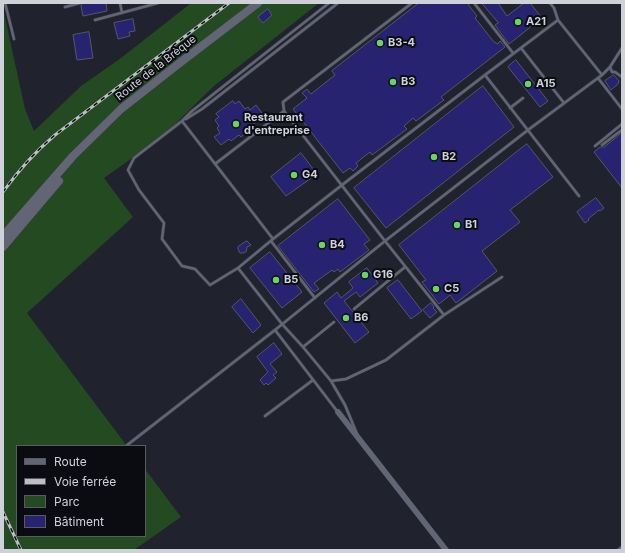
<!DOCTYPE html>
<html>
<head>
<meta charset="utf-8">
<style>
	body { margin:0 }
	#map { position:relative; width:625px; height:553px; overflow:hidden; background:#20222e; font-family:Inter,sans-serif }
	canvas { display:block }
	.frame { position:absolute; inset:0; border:4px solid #cfd1d9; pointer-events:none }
	.legend { position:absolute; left:16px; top:445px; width:130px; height:92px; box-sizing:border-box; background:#0b0c11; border:1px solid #595b61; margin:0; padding:5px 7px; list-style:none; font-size:12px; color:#cfd1d9 }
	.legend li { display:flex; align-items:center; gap:8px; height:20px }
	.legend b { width:20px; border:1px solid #595b61 }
</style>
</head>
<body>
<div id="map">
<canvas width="625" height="553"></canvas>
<div class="frame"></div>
<ul class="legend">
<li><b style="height:5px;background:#626573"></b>Route</li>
<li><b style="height:5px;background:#bdbfc7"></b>Voie ferrée</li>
<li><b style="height:11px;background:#234a21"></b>Parc</li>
<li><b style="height:11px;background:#282371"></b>Bâtiment</li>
</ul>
</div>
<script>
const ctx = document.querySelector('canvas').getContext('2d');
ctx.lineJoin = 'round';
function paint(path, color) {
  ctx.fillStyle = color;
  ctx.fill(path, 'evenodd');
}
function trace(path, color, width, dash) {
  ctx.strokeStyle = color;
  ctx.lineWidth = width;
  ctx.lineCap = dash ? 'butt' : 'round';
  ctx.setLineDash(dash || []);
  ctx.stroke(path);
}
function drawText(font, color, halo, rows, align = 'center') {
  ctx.font = font + ' Inter,sans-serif';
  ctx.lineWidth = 4;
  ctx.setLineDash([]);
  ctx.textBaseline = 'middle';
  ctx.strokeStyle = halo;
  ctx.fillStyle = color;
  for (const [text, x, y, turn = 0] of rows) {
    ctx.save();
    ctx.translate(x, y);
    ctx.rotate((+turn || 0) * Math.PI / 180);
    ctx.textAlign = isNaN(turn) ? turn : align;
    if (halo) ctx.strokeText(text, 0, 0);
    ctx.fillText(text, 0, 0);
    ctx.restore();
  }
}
paint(new Path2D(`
	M191 3H319L214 86 162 137 104 178 133 217 27 313 127 446H17V536H145V469L181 517 134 550H3V8L25 109 34 131 81 86 121 58Z`), '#234a21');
const building = new Path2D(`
	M83 3H106L107 11 83 16 81 6Z
	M419 3H467L477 16 475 18 494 42 498 44 500 41 505 47 441 97 444 100 416 121 413 118 404 126 407 129 372 155 370 152 356 163 358 166 353 171 350 168 343 173 293 109 307 98 302 93 307 89 311 94 335 75 332 71Z
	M482 3H498L507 16 524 3H530L542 18 509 44 495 25 498 23Z
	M268 9 272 15 263 23 258 17Z
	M133 19 135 31 129 32 130 36 118 39 114 23Z
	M89 32 93 58 77 60 73 35Z
	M516 60 548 101 540 107 508 67Z
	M614 75 619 81 618 84 611 90 605 81Z
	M483 86 514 127 386 228 354 188Z
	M233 101 235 104 239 101 245 109 248 107 250 110 256 105 262 113 254 119 256 122 248 129 249 130 241 137 239 135 231 141 229 139 221 145 214 137 220 133 217 128 219 126 215 120 219 117 216 114Z
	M622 133V188L594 152 600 147H604Z
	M527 144 553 177 510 210 520 222 482 251 497 271 456 303 450 295 439 304 422 282 426 280 399 245Z
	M301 153 317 174 286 196 271 177Z
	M596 198 604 208 600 211 599 210 588 219 589 220 585 223 577 212Z
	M338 199 370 240 364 244 369 250 340 272 338 269 334 272 332 270 314 283 319 289 314 292 278 246Z
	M247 241 251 245 247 247 246 252 243 253H240L238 249V247Z
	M270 252 302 292 282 308 250 268Z
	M367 268 378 283 360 297 356 292 344 301 369 332 355 343 324 303 337 292 341 298 353 288 349 282Z
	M398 280 422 311 411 319 387 288Z
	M241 299 261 325 253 333 232 307Z
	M431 303 434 307 433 308 437 312 430 318 423 310Z
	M274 343 282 354 270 364 277 372 273 375 276 378 268 385 266 383 264 385 260 380 268 372 257 357Z`);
paint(building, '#282371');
trace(building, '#555766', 1);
const service = new Path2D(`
	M5 3 14 39
	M120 3 122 13
	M329 3 192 111 182 121 134 158 128 170 139 190 164 223 162 239 182 266 195 269 210 285 238 268 273 239 342 185 485 75 558 20
	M412 3 283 102 284 111 385 241 444 315
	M474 3 513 53
	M550 3 554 8 558 20 602 75
	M65 7 80 3
	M95 20 158 3
	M521 48 564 103
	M610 67 612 72H615L622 77
	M485 75 579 196
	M598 78 622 109
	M510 108 523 98
	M186 119 202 109 338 3
	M182 121 273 239
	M602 145 622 130
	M595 146 622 124
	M215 164 284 111
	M271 241 315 298
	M238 268 282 324 303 347 331 381 345 405 357 434
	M354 309 405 267
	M303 347 334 322
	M331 381 346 379 386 360 444 315 502 277
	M337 411 275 330 385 241 528 130 602 75 610 67 622 48
	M265 416 313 380
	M126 446 275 330
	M618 550 622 547`);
const minor = new Path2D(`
	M338 412 446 550`);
const secondary = new Path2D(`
	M3 236 73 156 121 109 177 65 258 3
	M3 247 59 181`);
trace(service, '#3d3e49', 3.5);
trace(minor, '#3d3e49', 6);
trace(secondary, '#3d3e49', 9);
trace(service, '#626573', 2.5);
trace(minor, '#626573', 5.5);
trace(secondary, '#626573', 8);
const rail = new Path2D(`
	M3 192C18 171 35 152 55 135L229 3
	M3 512 21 550`);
trace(rail, '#bdbfc7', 3);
trace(rail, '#0b0c11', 1.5, [4.5]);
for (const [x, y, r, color] of [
	[518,22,4,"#69d464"],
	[380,43,4,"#69d464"],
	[393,82,4,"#69d464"],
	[528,84,4,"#69d464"],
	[236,124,4,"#69d464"],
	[434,157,4,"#69d464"],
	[294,175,4,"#69d464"],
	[457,225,4,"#69d464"],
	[322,245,4,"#69d464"],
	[365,275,4,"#69d464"],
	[276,280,4,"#69d464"],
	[436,289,4,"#69d464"],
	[346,318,4,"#69d464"]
]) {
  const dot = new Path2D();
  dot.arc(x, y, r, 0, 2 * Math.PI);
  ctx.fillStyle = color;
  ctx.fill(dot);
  trace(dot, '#0b0c11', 1.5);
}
drawText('bold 11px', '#cfd1d9', '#0b0c11', [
	["A21",526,22],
	["B3-4",388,43],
	["B3",401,82],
	["A15",536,84],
	["Restaurant",244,118],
	["d'entreprise",244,131],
	["B2",442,157],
	["G4",302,175],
	["B1",465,225],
	["B4",330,245],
	["G16",373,275],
	["B5",284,280],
	["C5",444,289],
	["B6",354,318]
], 'left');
drawText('11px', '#cfd1d9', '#0b0c11', [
	["Route de la Brèque",156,68,-38]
]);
</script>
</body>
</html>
